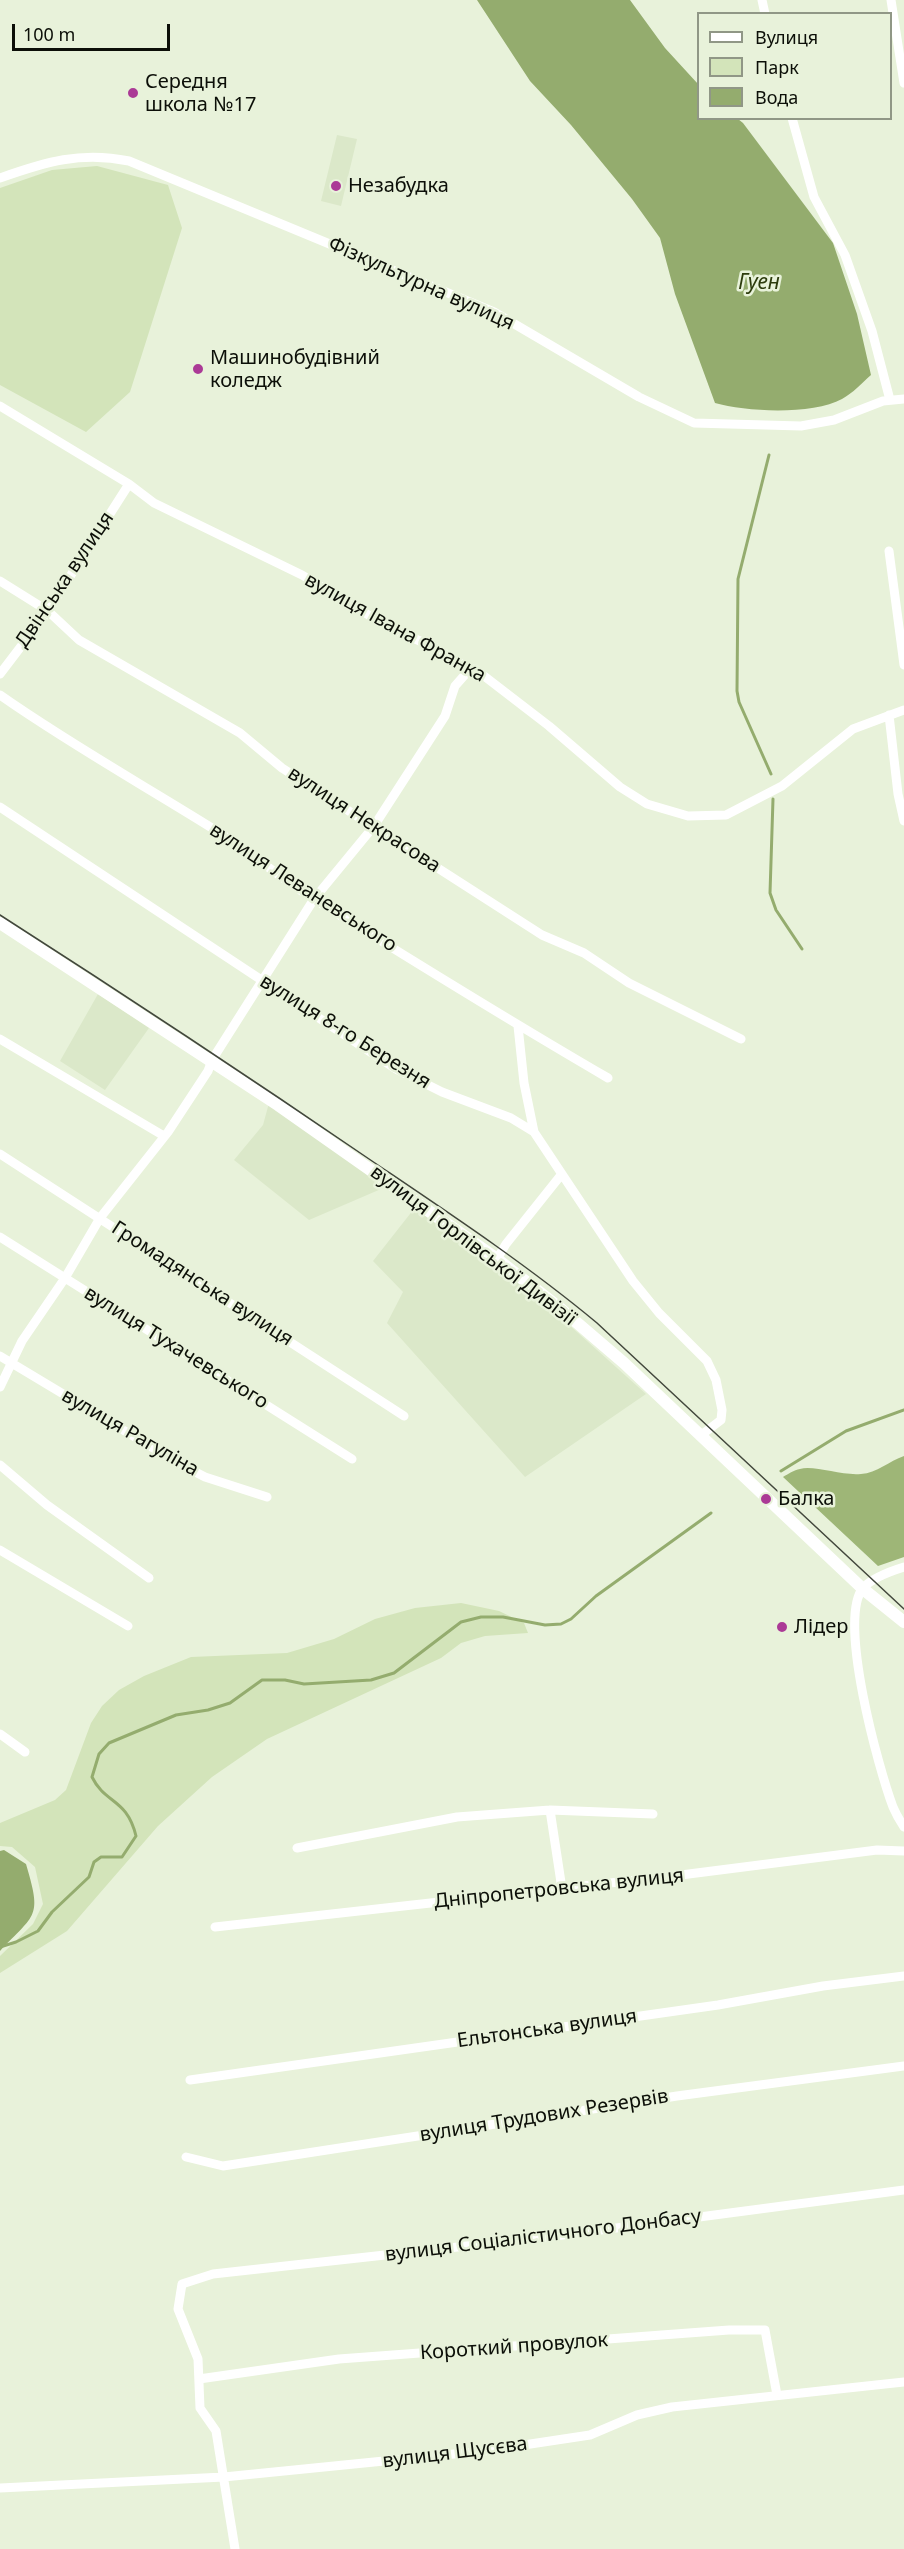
<!DOCTYPE html>
<html>
<head>
<meta charset="utf-8">
<style>
	body { margin:0 }
	#map { position:relative; width:904px; height:2549px; overflow:hidden; background:#e8f2da; font-family:"Noto Sans",sans-serif }
	canvas { display:block }
	.legend { position:absolute; left:697px; top:12px; width:195px; height:108px; box-sizing:border-box; background:#e8f2da; border:2px solid #909786; margin:0; padding:8px 10px; list-style:none; font-size:18px; color:#0c0f08 }
	.legend li { display:flex; align-items:center; gap:12px; height:30px }
	.legend b { width:30px; border:2px solid #909786 }
	.scale { position:absolute; left:12px; top:24px; width:158px; height:27px; box-sizing:border-box; border:3px solid #0c0f08; border-top:0; padding-left:8px; font-size:18px; line-height:21px; white-space:nowrap; color:#0c0f08; -webkit-text-stroke:4px #e8f2da; paint-order:stroke }
</style>
</head>
<body>
<div id="map">
<canvas width="904" height="2549"></canvas>
<ul class="legend">
<li><b style="height:8px;background:#fff"></b>Вулиця</li>
<li><b style="height:16px;background:#d3e4ba"></b>Парк</li>
<li><b style="height:16px;background:#94ac6e"></b>Вода</li>
</ul>
<div class="scale">100 m</div>
</div>
<script>
const ctx = document.querySelector('canvas').getContext('2d');
ctx.lineJoin = 'round';
function paint(path, color) {
  ctx.fillStyle = color;
  ctx.fill(path, 'evenodd');
}
function trace(path, color, width, dash) {
  ctx.strokeStyle = color;
  ctx.lineWidth = width;
  ctx.lineCap = dash ? 'butt' : 'round';
  ctx.setLineDash(dash || []);
  ctx.stroke(path);
}
function drawText(font, color, halo, rows, align = 'center') {
  ctx.font = font + ' "Noto Sans",sans-serif';
  ctx.lineWidth = 5;
  ctx.setLineDash([]);
  ctx.textBaseline = 'middle';
  ctx.strokeStyle = halo;
  ctx.fillStyle = color;
  for (const [text, x, y, turn = 0] of rows) {
    ctx.save();
    ctx.translate(x, y);
    ctx.rotate((+turn || 0) * Math.PI / 180);
    ctx.textAlign = isNaN(turn) ? turn : align;
    if (halo) ctx.strokeText(text, 0, 0);
    ctx.fillText(text, 0, 0);
    ctx.restore();
  }
}
paint(new Path2D(`
	M337 135 357 139 341 206 321 201Z
	M98 994 149 1028 105 1090 60 1061Z
	M269 1103 388 1186 309 1220 234 1160 263 1125Z
	M417 1205 548 1306 646 1394 525 1477 387 1323 403 1292 373 1261Z`), '#dbe8c9');
paint(new Path2D(`
	M97 166 168 185 182 228 130 392 86 432 0 385V188L52 170Z
	M461 1603 499 1611 524 1623 528 1633 485 1636 461 1643 441 1658 267 1739 212 1777 158 1826 67 1931 0 1973V1956L33 1924 43 1904 35 1867 12 1847 0 1846V1823L55 1800 66 1790 91 1723 102 1706 119 1690 144 1676 191 1657 287 1653 334 1639 375 1619 415 1608Z`), '#d3e4ba');
paint(new Path2D(`
	M904 1456V1557L878 1566 783 1477C788 1474 794 1470 800 1469 814 1465 842 1476 861 1474 877 1473 889 1461 904 1456Z`), '#9eb677');
paint(new Path2D(`
	M477 0H630L665 48 698 84V118L738 119 743 123 833 243 857 314 871 375C862 383 853 393 842 399 813 415 746 412 715 403L675 294 660 238 632 199 571 125 530 81Z
	M4 1850 26 1864C42 1918 36 1913 0 1951V1851Z`), '#94ac6e');
trace(new Path2D(`
	M769 455 738 579 737 691 739 702 771 774
	M773 799 770 893 776 910 802 949
	M781 1471 846 1431 904 1410
	M0 1947 16 1942 38 1931 52 1912 89 1877 94 1862 101 1857H122L136 1836C127 1798 105 1804 92 1777L99 1754 109 1743 176 1715 208 1710 230 1703 262 1680H285L304 1684 371 1680 394 1673 461 1622 481 1617H503L545 1625 561 1624 571 1619 596 1596 711 1513`), '#94ac6e', 3);
trace(new Path2D(`
	M762 0 765 14
	M891 0 904 83
	M792 118 814 197 845 255 872 331 890 400
	M0 178C45 162 81 151 129 161L494 312 639 397 694 423 801 426 834 420 883 401 904 399
	M0 406 129 484 154 503 302 575 390 628 436 648 470 669H475L549 726 620 787 647 804 688 816 726 815 782 786 853 729 904 710
	M889 551 904 665
	M0 581 48 611 79 640 240 733 282 768 542 935 584 953 629 983 741 1039
	M0 674 48 611 129 484
	M0 695C71 745 147 787 220 833 253 854 283 880 317 901 413 961 510 1021 608 1078
	M889 715 898 794 904 821
	M0 807 396 1069 442 1092 511 1118 534 1132 633 1281 659 1313 707 1361 716 1380 722 1410 721 1420 700 1436
	M518 1026 524 1083 534 1132
	M0 1039 164 1136
	M0 1154 404 1416
	M0 1237 352 1459
	M497 1259 506 1244 561 1175
	M0 1356 178 1463 205 1477 267 1497
	M0 1387 22 1341 65 1278 100 1218 168 1132 208 1071 212 1060 314 899 374 826 445 716 455 686 470 669
	M0 1465 47 1505 149 1578
	M0 1550 128 1626
	M904 1567C891 1571 873 1577 863 1588 837 1619 879 1770 893 1807 896 1814 900 1821 904 1827
	M0 1734 25 1752
	M550 1810 562 1889
	M297 1848 457 1817 550 1810 653 1814
	M215 1927 673 1876 877 1850 904 1851
	M190 2080 718 2005 823 1986 904 1976
	M186 2157 223 2166 677 2096 904 2066
	M199 2379 339 2359 729 2330H765L777 2395
	M0 2488 224 2477 484 2451 590 2435 637 2415 672 2407 904 2382
	M235 2549 216 2431 200 2408 198 2359 178 2309 182 2284 213 2274 548 2237 904 2190`), '#fff', 9);
trace(new Path2D(`
	M0 923 278 1105 497 1259 561 1309 624 1363 863 1589 904 1622`), '#fff', 12);
trace(new Path2D(`
	M0 915C125 995 249 1077 372 1161 449 1213 526 1264 597 1323L904 1609`), '#42473c', 1.5);
for (const [x, y, r, color] of [
	[133,93,6,"#ab3a96"],
	[336,186,6,"#ab3a96"],
	[198,369,6,"#ab3a96"],
	[766,1499,6,"#ab3a96"],
	[782,1627,6,"#ab3a96"]
]) {
  const dot = new Path2D();
  dot.arc(x, y, r, 0, 2 * Math.PI);
  ctx.fillStyle = color;
  ctx.fill(dot);
  trace(dot, '#e8f2da', 2);
}
drawText('20px', '#0c0f08', '#e8f2da', [
	["Середня",145,82],
	["школа №17",145,105],
	["Незабудка",348,186],
	["Машинобудівний",210,358],
	["коледж",210,381],
	["Балка",778,1499],
	["Лідер",794,1627]
], 'left');
drawText('20px', '#0c0f08', '#e8f2da', [
	["Фізкультурна вулиця",421,284,24],
	["Двінська вулиця",65,580,-56],
	["вулиця Івана Франка",395,628,29],
	["вулиця Некрасова",364,820,33],
	["вулиця Леваневського",303,888,33],
	["вулиця 8-го Березня",345,1032,32],
	["вулиця Горлівської Дивізії",473,1246,37],
	["Громадянська вулиця",202,1284,33],
	["вулиця Тухачевського",176,1348,32],
	["вулиця Рагуліна",130,1433,30],
	["Дніпропетровська вулиця",559,1889,-6],
	["Ельтонська вулиця",547,2029,-8],
	["вулиця Трудових Резервів",544,2116,-9],
	["вулиця Соціалістичного Донбасу",543,2236,-7],
	["Короткий провулок",514,2347,-4],
	["вулиця Щусєва",455,2453,-7]
]);
drawText('italic 21px', '#2d3c0d', '#e8f2da', [
	["Гуен",759,283]
]);
</script>
</body>
</html>
